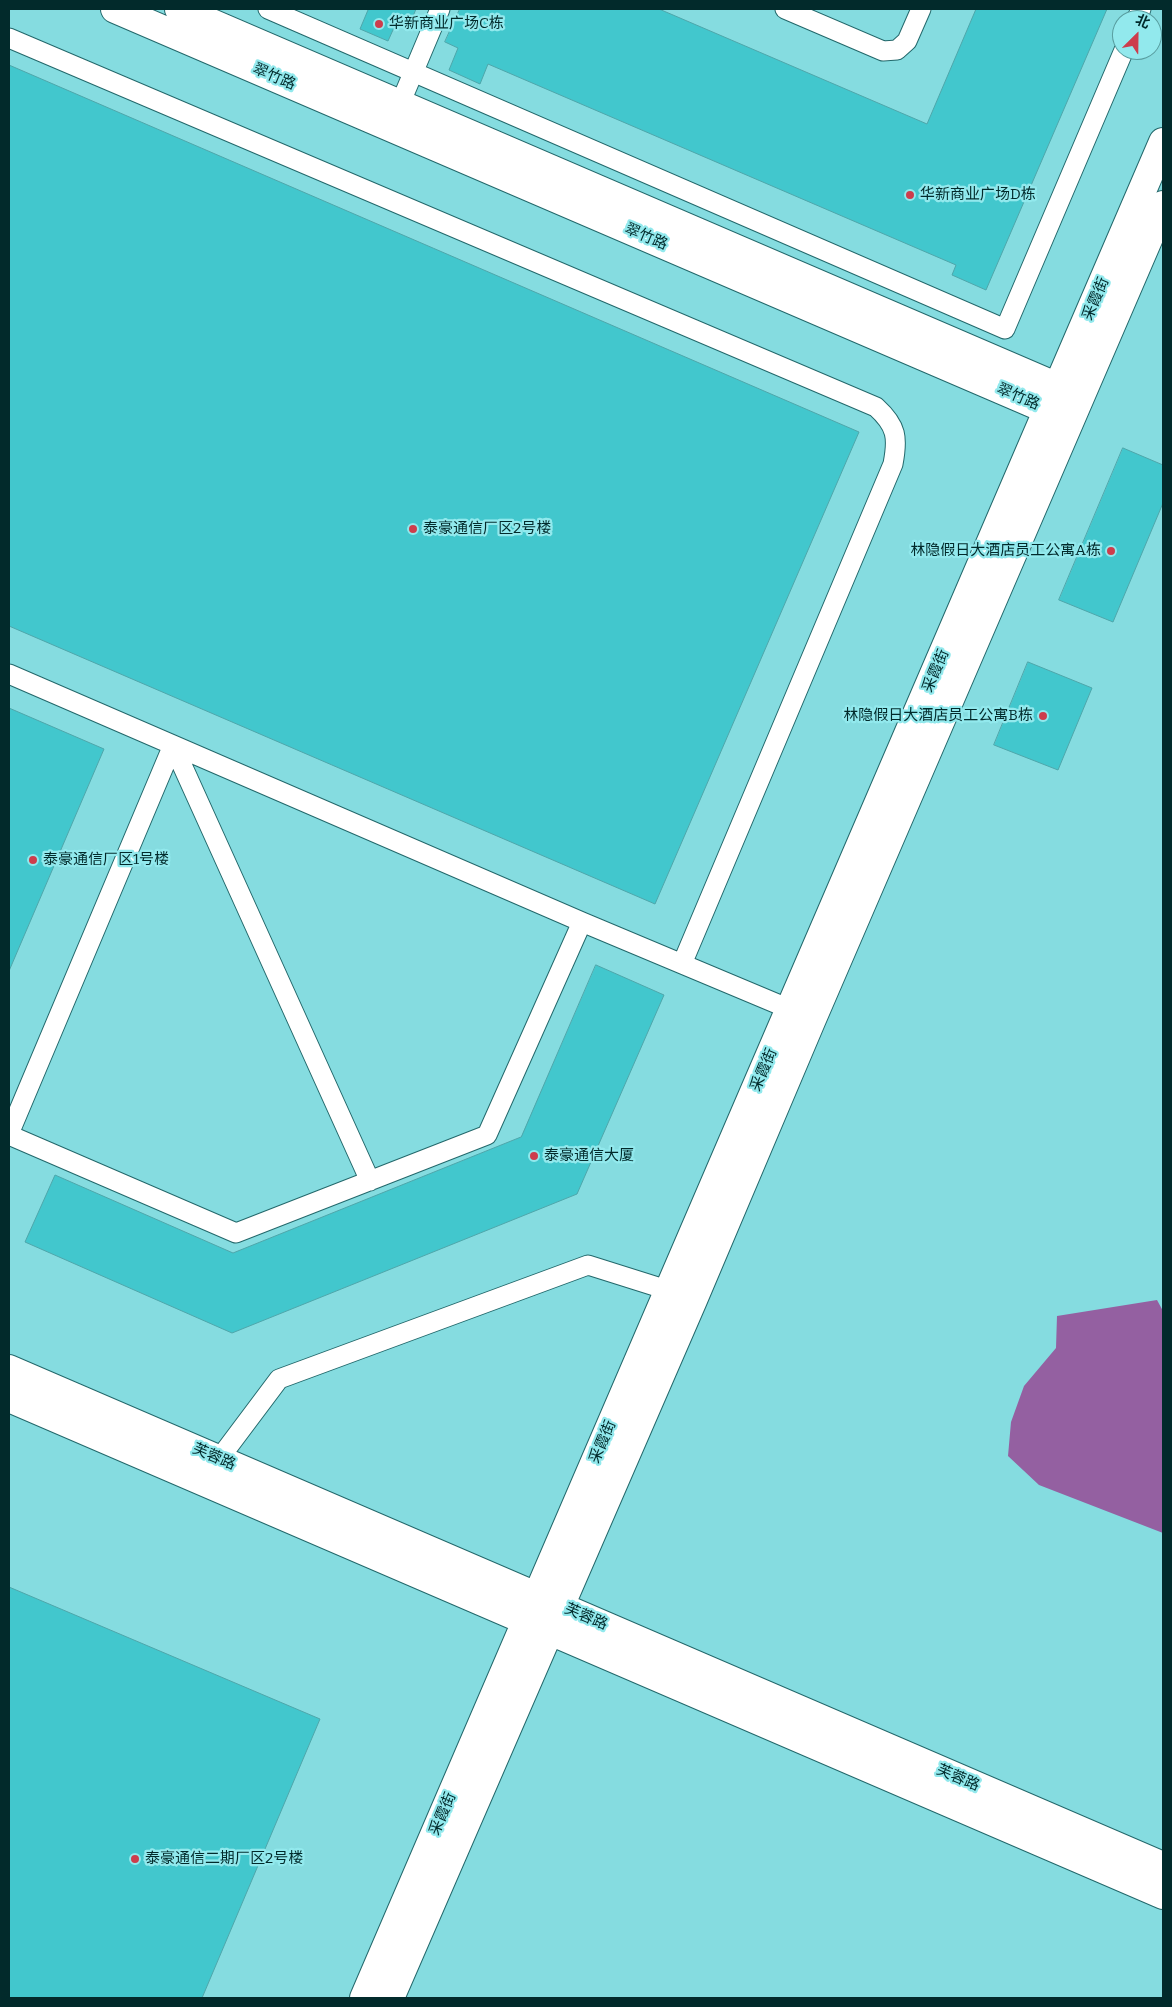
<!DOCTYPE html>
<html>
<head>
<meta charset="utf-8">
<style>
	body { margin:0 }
	#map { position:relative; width:1172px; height:2007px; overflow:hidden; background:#85dce0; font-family:Bitter,"Noto Sans SC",serif }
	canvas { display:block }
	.frame { position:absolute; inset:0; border:10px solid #022a2b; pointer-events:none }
	.north { position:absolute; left:1112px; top:10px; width:50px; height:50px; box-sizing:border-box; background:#92e9ed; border:1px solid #589d9f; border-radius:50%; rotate:23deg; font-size:14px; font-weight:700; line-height:20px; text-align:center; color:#022a2b }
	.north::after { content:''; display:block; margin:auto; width:18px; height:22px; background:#cd3d4c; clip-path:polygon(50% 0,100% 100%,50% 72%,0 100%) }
</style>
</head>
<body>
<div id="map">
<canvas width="1172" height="2007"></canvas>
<div class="frame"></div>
<div class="north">北</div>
</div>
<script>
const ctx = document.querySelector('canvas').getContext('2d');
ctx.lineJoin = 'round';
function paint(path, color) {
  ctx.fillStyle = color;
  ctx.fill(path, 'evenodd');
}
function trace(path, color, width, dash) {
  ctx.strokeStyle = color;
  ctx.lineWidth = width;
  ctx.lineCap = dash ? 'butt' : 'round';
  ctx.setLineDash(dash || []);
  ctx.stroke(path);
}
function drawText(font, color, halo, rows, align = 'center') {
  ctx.font = font + ' Bitter,"Noto Sans SC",serif';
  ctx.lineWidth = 4.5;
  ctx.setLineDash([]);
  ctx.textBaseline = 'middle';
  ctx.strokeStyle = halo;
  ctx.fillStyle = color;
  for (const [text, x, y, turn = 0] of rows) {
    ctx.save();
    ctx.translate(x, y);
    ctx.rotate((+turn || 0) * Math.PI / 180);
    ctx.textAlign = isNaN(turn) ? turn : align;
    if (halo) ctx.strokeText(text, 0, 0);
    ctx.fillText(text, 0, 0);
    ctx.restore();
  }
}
paint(new Path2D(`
	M1157 1300 1163 1311V1533L1039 1485 1008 1456 1011 1422 1024 1386 1056 1348 1057 1316Z`), '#9460a1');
const building = new Path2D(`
	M365 9H416L409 26 397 21 388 41 360 29 368 10Z
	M460 9H659L927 124 976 9H1107L986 290 952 275 956 265 488 64 480 84 449 70 458 48 445 42Z
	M9 65 859 432 655 904 9 626Z
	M1123 448 1163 465V503L1113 622 1059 600Z
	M1028 662 1092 688 1058 770 994 745Z
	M9 708 104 749 9 971Z
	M596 965 664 995 577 1194 232 1333 25 1242 55 1175 233 1253 521 1137Z
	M9 1587 320 1719 202 1998H9Z`);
paint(building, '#42c7cd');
trace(building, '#4ea6aa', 1);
const lane = new Path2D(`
	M268 9 1005 329 1124 50
	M785 9 883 51 897 50 907 41 921 9
	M1136 20 1141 9
	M9 38 876 407C897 426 898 438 893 464L682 964
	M400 104 440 9
	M9 674 582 922 799 1013
	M173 745 370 1181
	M9 1134 173 745
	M9 1135 236 1233 487 1135 582 922
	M219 1459 279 1379 588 1265 680 1294`);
const secondary = new Path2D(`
	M115 9 1048 410 1066 409
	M179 9 1058 387 1069 401
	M9 1369 1163 1866
	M9 1398 1163 1895
	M364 1998 1163 142
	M390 1998 693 1300 812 1019 1163 205`);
trace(lane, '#23686b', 21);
trace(secondary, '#23686b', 30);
trace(lane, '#fff', 19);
trace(secondary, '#fff', 28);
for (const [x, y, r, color] of [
	[379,24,5,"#cd3d4c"],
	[910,195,5,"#cd3d4c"],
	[413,529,5,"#cd3d4c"],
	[1111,551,5,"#cd3d4c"],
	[1043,716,5,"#cd3d4c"],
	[33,860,5,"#cd3d4c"],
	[534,1156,5,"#cd3d4c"],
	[135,1859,5,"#cd3d4c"]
]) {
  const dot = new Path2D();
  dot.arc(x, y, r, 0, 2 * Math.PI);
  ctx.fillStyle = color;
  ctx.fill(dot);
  trace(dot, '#92e9ed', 2);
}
drawText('15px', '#022a2b', '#92e9ed', [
	["华新商业广场C栋",389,24],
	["华新商业广场D栋",920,195],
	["泰豪通信厂区2号楼",423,529],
	["林隐假日大酒店员工公寓A栋",1101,551,"right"],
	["林隐假日大酒店员工公寓B栋",1033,716,"right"],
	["泰豪通信厂区1号楼",43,860],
	["泰豪通信大厦",544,1156],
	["泰豪通信二期厂区2号楼",145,1859]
], 'left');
drawText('15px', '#022a2b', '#92e9ed', [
	["翠竹路",274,77,23],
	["翠竹路",646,237,23],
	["采霞街",1096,299,-67],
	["翠竹路",1018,397,23],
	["采霞街",936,671,-67],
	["采霞街",764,1070,-67],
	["采霞街",603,1442,-67],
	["芙蓉路",214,1457,23],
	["芙蓉路",586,1617,23],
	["芙蓉路",958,1778,23],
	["采霞街",443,1814,-67]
]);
</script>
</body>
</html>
